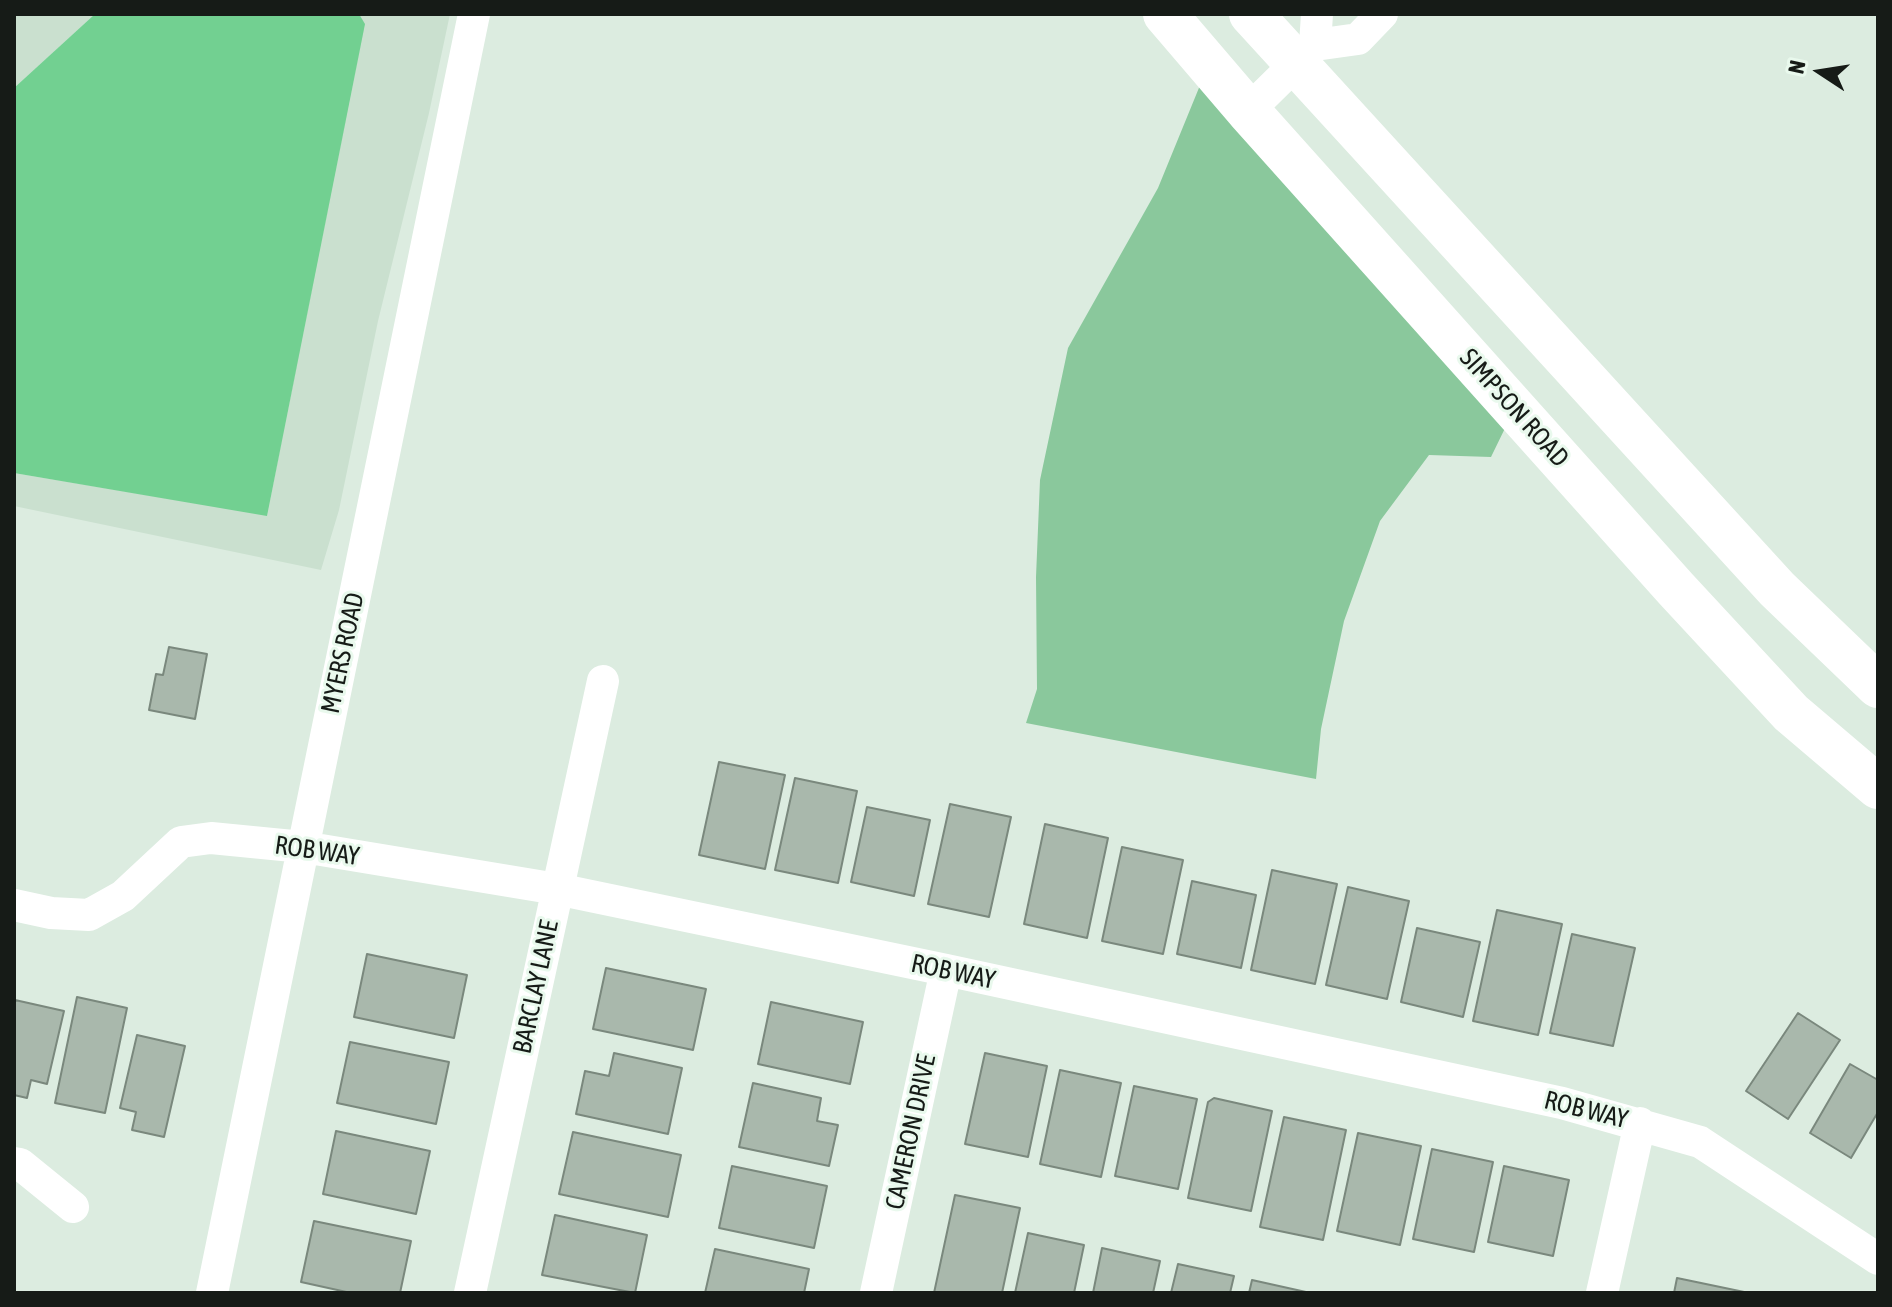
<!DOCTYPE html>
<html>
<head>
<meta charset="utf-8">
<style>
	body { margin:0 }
	#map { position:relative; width:1892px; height:1307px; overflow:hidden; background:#dcece0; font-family:"Asap Condensed",sans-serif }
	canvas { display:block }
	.frame { position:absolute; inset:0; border:16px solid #161b17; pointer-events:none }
	.north { position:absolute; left:1780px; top:32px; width:80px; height:80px; -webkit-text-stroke:6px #e9f9ed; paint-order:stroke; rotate:282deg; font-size:22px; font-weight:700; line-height:32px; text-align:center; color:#161b17 }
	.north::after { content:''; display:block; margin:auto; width:28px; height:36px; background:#161b17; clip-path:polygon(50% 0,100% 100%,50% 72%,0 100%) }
</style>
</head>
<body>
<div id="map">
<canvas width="1892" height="1307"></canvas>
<div class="frame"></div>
<div class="north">N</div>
</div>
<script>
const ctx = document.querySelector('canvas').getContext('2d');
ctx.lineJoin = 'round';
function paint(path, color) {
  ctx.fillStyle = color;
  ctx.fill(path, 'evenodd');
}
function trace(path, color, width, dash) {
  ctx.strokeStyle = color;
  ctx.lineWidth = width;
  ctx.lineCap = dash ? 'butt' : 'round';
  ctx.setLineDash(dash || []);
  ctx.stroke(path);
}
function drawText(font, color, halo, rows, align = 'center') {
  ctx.font = font + ' "Asap Condensed",sans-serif';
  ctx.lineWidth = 6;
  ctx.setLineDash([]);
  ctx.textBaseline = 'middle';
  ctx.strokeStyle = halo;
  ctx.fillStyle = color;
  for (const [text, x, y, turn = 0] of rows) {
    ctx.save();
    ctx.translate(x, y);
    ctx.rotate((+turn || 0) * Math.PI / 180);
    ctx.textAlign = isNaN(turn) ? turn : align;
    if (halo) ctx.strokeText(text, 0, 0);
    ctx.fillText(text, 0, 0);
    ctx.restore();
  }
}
paint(new Path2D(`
	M14 14H95L14 88Z
	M359 14H450L429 113 378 321 339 510 321 570 14 506V473L267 515 364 24Z`), '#cae0cf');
paint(new Path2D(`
	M1212 56 1509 420 1491 457 1429 455 1380 521 1344 621 1321 729 1316 779 1026 723 1037 689 1036 577 1040 480 1068 348 1158 188Z`), '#8ac89c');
paint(new Path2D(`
	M95 14H359L365 24 267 516 14 473V88Z`), '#72d091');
const building = new Path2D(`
	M169 647 207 654 195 719 149 710 156 674 163 675Z
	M719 762 785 775 765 869 699 855Z
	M795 778 857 791 838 883 775 870Z
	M950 804 1011 817 989 917 928 904Z
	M867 807 930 820 914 896 851 882Z
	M1045 824 1108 838 1087 938 1024 924Z
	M1122 847 1183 860 1163 954 1102 941Z
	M1272 870 1337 884 1315 984 1251 970Z
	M1192 881 1256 895 1241 968 1177 954Z
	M1348 887 1409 901 1387 999 1326 985Z
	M1497 910 1562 924 1538 1035 1473 1021Z
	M1417 928 1480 942 1463 1017 1401 1002Z
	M1572 934 1635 948 1613 1046 1550 1033Z
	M367 954 467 975 454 1038 354 1017Z
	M606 968 706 989 693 1050 593 1029Z
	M77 997 127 1008 105 1113 55 1103Z
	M15 1000 64 1011 47 1084 31 1080 27 1098 14 1095Z
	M771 1002 863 1022 850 1084 758 1064Z
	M1798 1013 1840 1040 1788 1119 1746 1091Z
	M137 1035 185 1046 164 1137 132 1130 136 1112 120 1108Z
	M350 1042 449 1062 436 1124 337 1103Z
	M614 1053 682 1068 668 1134 576 1114 585 1071 609 1076Z
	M985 1053 1047 1066 1028 1157 965 1144Z
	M1850 1064 1878 1080V1112L1851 1158 1810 1133Z
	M1060 1070 1121 1083 1101 1177 1040 1164Z
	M753 1083 821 1098 817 1121 838 1125 829 1166 739 1147Z
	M1134 1086 1197 1099 1178 1189 1115 1176Z
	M1214 1098 1272 1111 1251 1211 1188 1198 1208 1102Z
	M1284 1117 1346 1130 1323 1240 1260 1227Z
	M336 1131 430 1151 416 1214 323 1194Z
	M573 1132 681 1155 668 1217 559 1194Z
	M1358 1133 1421 1146 1400 1245 1337 1231Z
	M1432 1149 1493 1162 1474 1252 1413 1239Z
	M732 1166 827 1186 814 1248 719 1228Z
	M1504 1166 1569 1180 1553 1256 1488 1242Z
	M955 1195 1020 1208 1002 1293H934Z
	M555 1215 647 1235 635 1293 542 1275Z
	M314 1221 411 1241 400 1293H351L301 1282Z
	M1028 1233 1084 1245 1074 1293H1015Z
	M1102 1248 1160 1261 1153 1293H1093Z
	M715 1249 809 1269 804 1293H705Z
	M1178 1264 1234 1276 1230 1293H1171Z
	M1677 1278 1749 1293H1674Z
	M1252 1280 1306 1292V1293H1249Z`);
paint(building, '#a9b8ac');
trace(building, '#7a887d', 2);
trace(new Path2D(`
	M1315 45 1317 14
	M1248 111 1315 45 1358 39 1382 14
	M14 905 51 913 89 915 123 896 181 842 211 838 303 847 557 889 946 970 1562 1103 1700 1142 1878 1259
	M14 1163 20 1164 73 1207
	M212 1293 474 14
	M470 1293 603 681
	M876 1293 946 970
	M1602 1293 1640 1123`), '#fff', 32);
trace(new Path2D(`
	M1165 14 1248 111 1676 589 1791 713 1878 787
	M1251 14 1777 589 1878 686`), '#fff', 44);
drawText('26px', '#161b17', '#e9f9ed', [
	["SIMPSON ROAD",1514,408,48],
	["MYERS ROAD",343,653,-78],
	["ROB WAY",317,851,8],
	["ROB WAY",953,972,12],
	["BARCLAY LANE",536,987,-78],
	["ROB WAY",1586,1110,14],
	["CAMERON DRIVE",911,1132,-78]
]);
</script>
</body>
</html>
